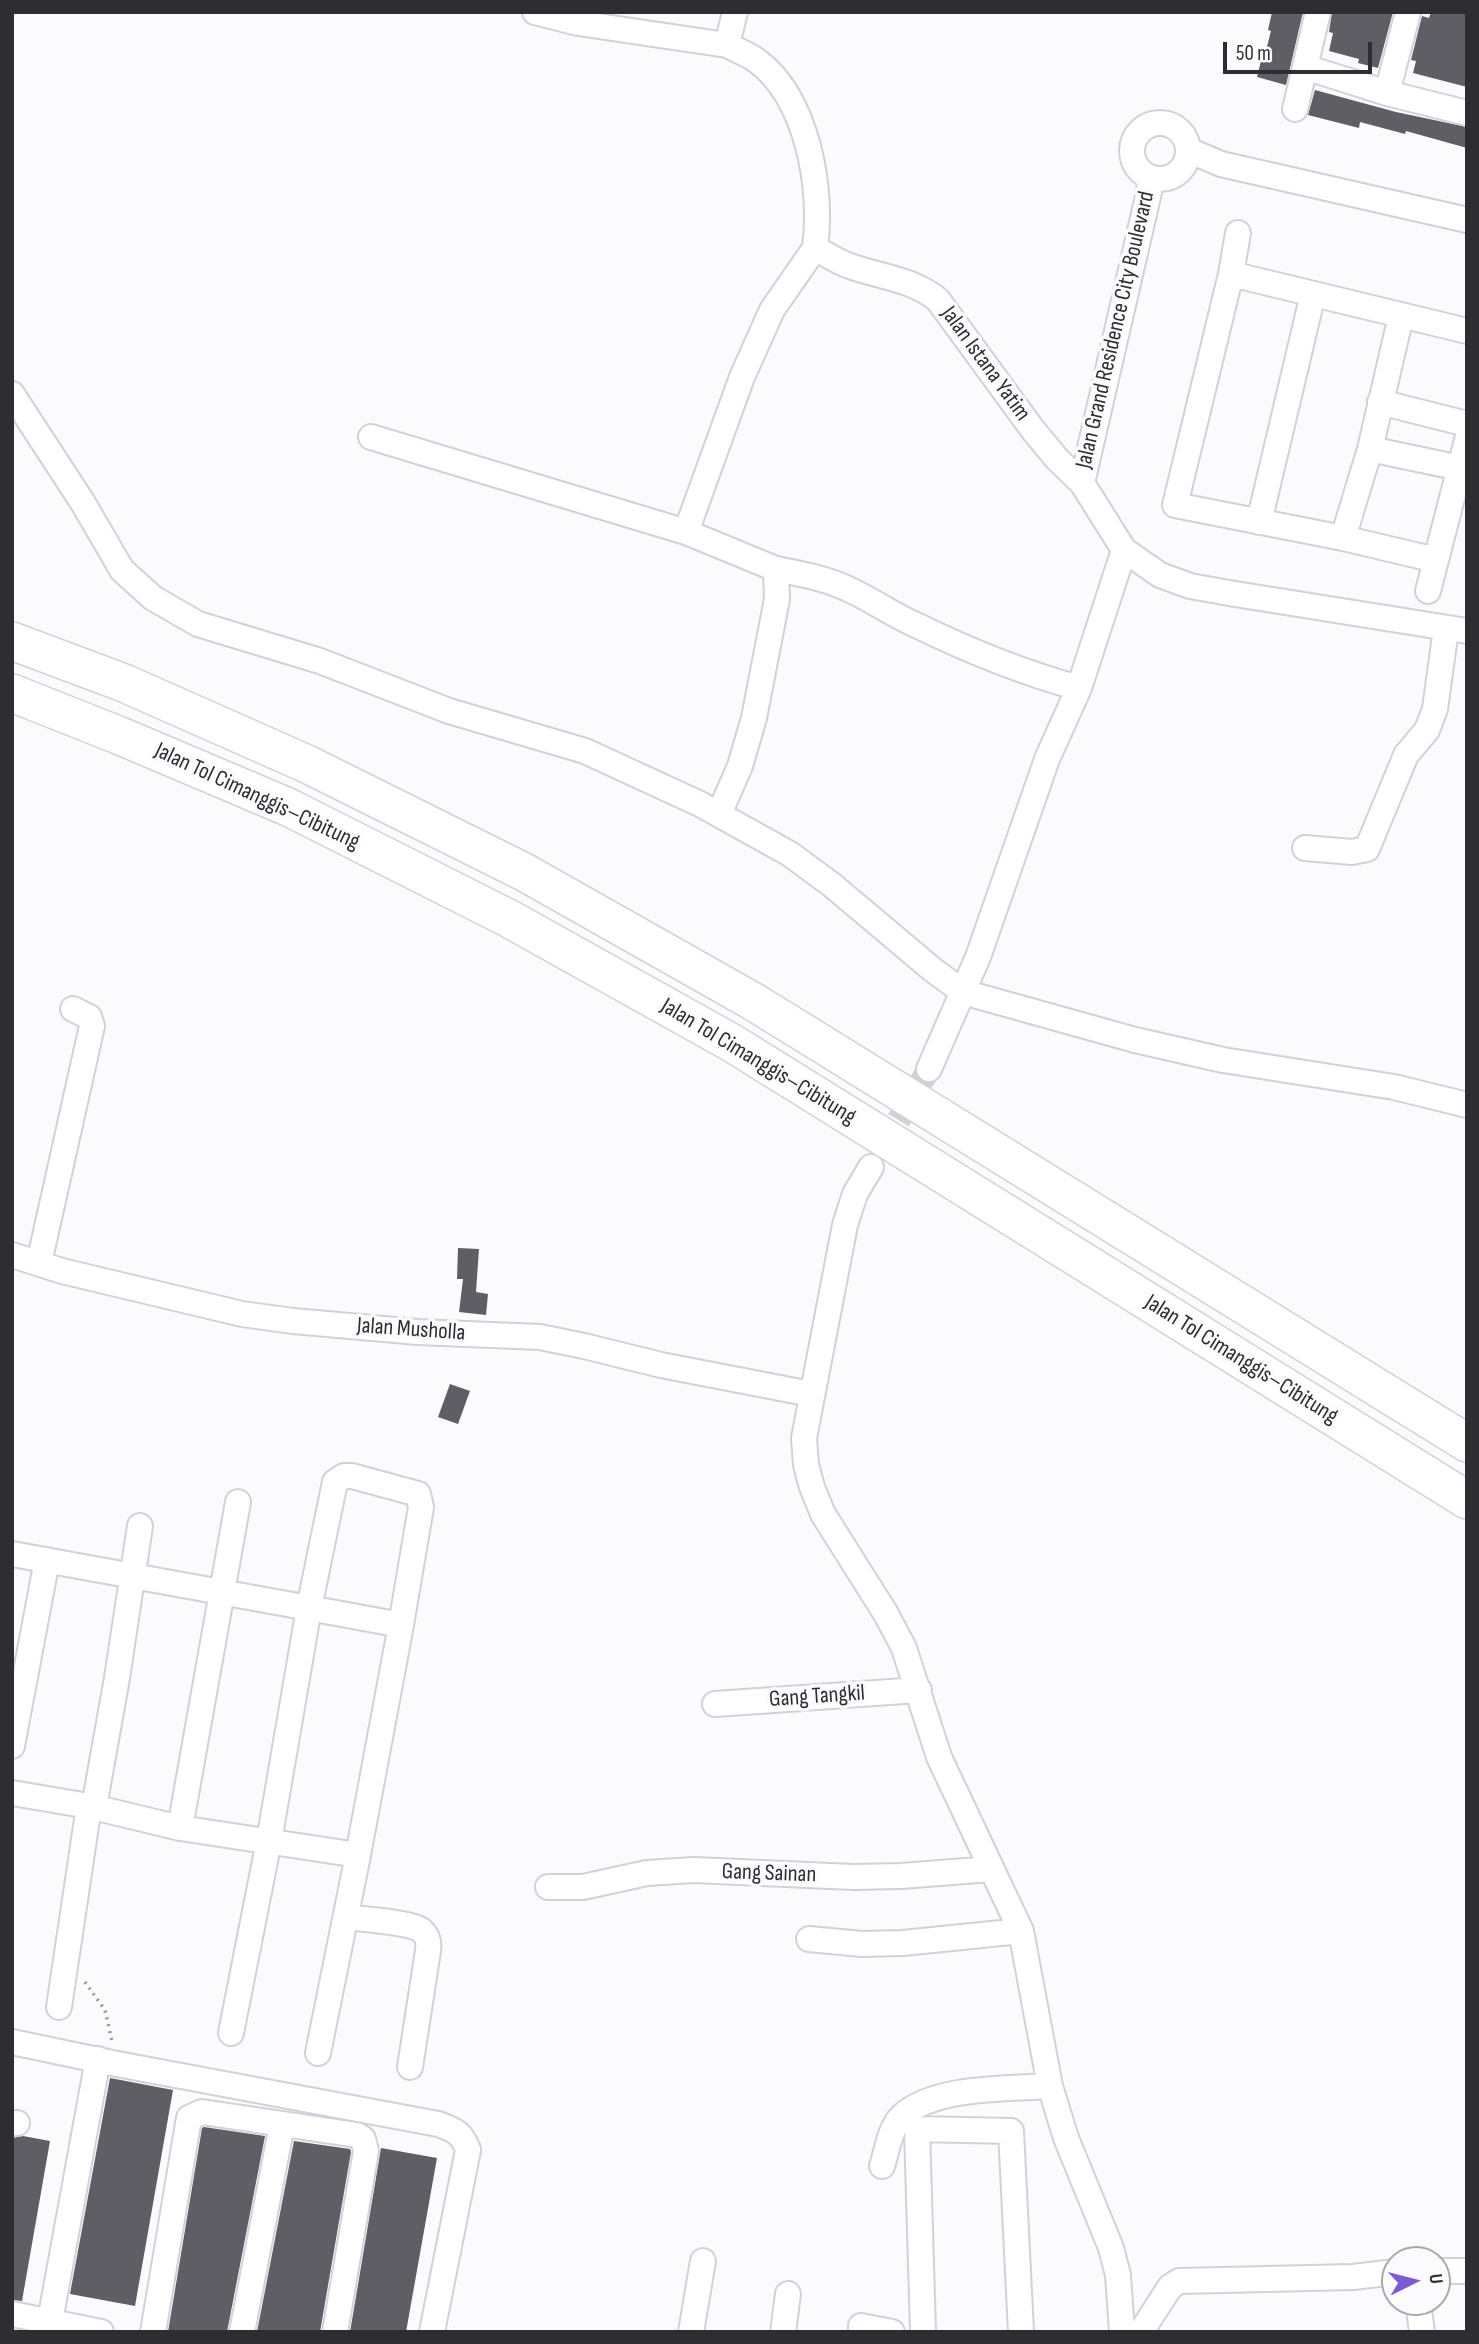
<!DOCTYPE html>
<html>
<head>
<meta charset="utf-8">
<style>
	body { margin:0 }
	#map { position:relative; width:1479px; height:2344px; overflow:hidden; background:#fbfbfe; font-family:"Sofia Sans Condensed",sans-serif }
	canvas { display:block }
	.frame { position:absolute; inset:0; border:14px solid #2e2d31; pointer-events:none }
	.north { position:absolute; left:1381px; top:2246px; width:70px; height:70px; box-sizing:border-box; background:#fbfbfe; border:2px solid #a9a9ac; border-radius:50%; rotate:84deg; font-size:19px; font-weight:700; line-height:28px; text-align:center; color:#2e2d31 }
	.north::after { content:''; display:block; margin:auto; width:24px; height:32px; background:#7d5bd5; clip-path:polygon(50% 0,100% 100%,50% 72%,0 100%) }
	.scale { position:absolute; left:1223px; top:42px; width:149px; height:32px; box-sizing:border-box; border:4px solid #2e2d31; border-top:0; padding-left:9px; font-size:21px; line-height:24px; white-space:nowrap; color:#2e2d31; -webkit-text-stroke:5px #fbfbfe; paint-order:stroke }
</style>
</head>
<body>
<div id="map">
<canvas width="1479" height="2344"></canvas>
<div class="frame"></div>
<div class="north">U</div>
<div class="scale">50 m</div>
</div>
<script>
const ctx = document.querySelector('canvas').getContext('2d');
ctx.lineJoin = 'round';
function paint(path, color) {
  ctx.fillStyle = color;
  ctx.fill(path, 'evenodd');
}
function trace(path, color, width, dash) {
  ctx.strokeStyle = color;
  ctx.lineWidth = width;
  ctx.lineCap = dash ? 'butt' : 'round';
  ctx.setLineDash(dash || []);
  ctx.stroke(path);
}
function drawText(font, color, halo, rows, align = 'center') {
  ctx.font = font + ' "Sofia Sans Condensed",sans-serif';
  ctx.lineWidth = 7;
  ctx.setLineDash([]);
  ctx.textBaseline = 'middle';
  ctx.strokeStyle = halo;
  ctx.fillStyle = color;
  for (const [text, x, y, turn = 0] of rows) {
    ctx.save();
    ctx.translate(x, y);
    ctx.rotate((+turn || 0) * Math.PI / 180);
    ctx.textAlign = isNaN(turn) ? turn : align;
    if (halo) ctx.strokeText(text, 0, 0);
    ctx.fillText(text, 0, 0);
    ctx.restore();
  }
}
paint(new Path2D(`
	M1272 12H1303L1286 85 1257 77 1261 61 1263 62 1271 31 1268 30Z
	M1332 12H1393L1378 68 1358 63 1359 59 1329 51 1333 33 1329 32Z
	M1431 12H1467V87L1413 73 1416 61 1411 60 1422 16 1429 18Z
	M1315 90 1396 112 1467 127V148L1406 131 1405 134 1360 122 1359 128 1308 115Z
	M458 1248 479 1249 476 1292 488 1294 486 1315 459 1312 463 1279H457Z
	M450 1384 470 1391 458 1424 438 1417Z
	M110 2078 173 2090 135 2306 70 2294Z
	M204 2127 265 2136 227 2332H168L202 2128Z
	M23 2136 50 2141 22 2301 12 2300V2138Z
	M294 2141 350 2149 351 2152 320 2332H257Z
	M381 2148 437 2158 406 2332H350Z`), '#5f5e65');
trace(new Path2D(`
	M880 1151 929 1069`), '#d2d2d5', 24, [24, 12]);
const minor = new Path2D(`
	M535 12 578 23 727 45
	M735 12 727 45C736 50 748 54 756 60 808 98 823 189 815 248 826 254 838 262 850 266 880 277 913 279 938 300L1033 430 1057 459 1082 483 1124 550 1160 575 1190 586 1235 594 1467 631
	M1305 67 1387 93 1467 113
	M1387 93 1408 12
	M1295 109 1318 12
	M1132 151a28 28 0 1 1 56 0a28 28 0 1 1-56 0Z
	M1188 150 1221 164 1467 220
	M1238 233 1231 274 1175 505 1343 538 1436 560
	M1231 274 1467 331
	M12 394 83 503 122 570 153 598 198 624 320 661 449 711 585 751 700 804 790 854 832 885 933 970 963 992 1135 1040 1223 1060 1394 1087 1467 1105
	M1380 402 1467 424
	M371 437 686 532 776 569 777 599 754 718 740 766 719 814
	M1370 449 1460 468
	M1082 483 1149 192 1150 177
	M1259 522 1313 294
	M686 532 742 377 772 310 815 248
	M1343 538 1370 449 1401 316
	M776 569C801 574 825 578 848 589 871 599 891 614 914 624 969 651 1020 672 1079 688
	M1428 591 1467 440
	M1305 848 1352 852 1367 849 1406 755 1427 730 1435 709 1446 629
	M929 1069 978 957 1047 759 1079 688 1124 550
	M871 1167 855 1194 845 1225 804 1438 806 1465 812 1487 823 1514 886 1614 904 1648 939 1757 1021 1931 1050 2086 1066 2138 1111 2248 1118 2275 1122 2332
	M12 1255 62 1271 242 1314 293 1321 418 1332 540 1337 584 1346 661 1365 811 1394
	M39 1263 92 1026 89 1017 73 1009
	M344 1476H352L418 1494 421 1507 401 1625 309 1608 335 1482Z
	M12 1554 309 1608 269 1841 231 2033
	M715 1704 919 1690
	M12 1746 47 1560
	M12 1793 89 1806 59 2007
	M89 1806 180 1828 358 1855 318 2053
	M94 1807 117 1678 140 1526
	M180 1828 238 1502
	M358 1855 401 1625
	M548 1887H583L647 1873 694 1870 853 1877 901 1876 991 1869
	M346 1917C362 1919 409 1922 421 1930 428 1936 429 1942 428 1951L410 2067
	M809 1939 862 1944 903 1943 1021 1931
	M12 2042 117 2064 438 2124C455 2130 462 2133 468 2150L432 2332
	M12 2123H17
	M882 2166C887 2151 890 2127 902 2116 935 2086 1007 2089 1050 2086
	M1437 2271H1467
	M1418 2302 1422 2332
	M12 2314 101 2332
	M50 2321 98 2059
	M153 2332 189 2118 202 2112 357 2135 363 2139 366 2151 335 2332
	M242 2332 282 2125
	M691 2332 703 2261
	M783 2332 788 2294
	M861 2332V2326L892 2332
	M923 2332 917 2129 1011 2131 1021 2332
	M1141 2332 1170 2287 1179 2281 1353 2277 1395 2272`);
const highway = new Path2D(`
	M12 641 124 683 307 764 524 872 754 1002 1467 1443
	M12 693 118 735 288 807 508 918 732 1043 1467 1500`);
trace(minor, '#d2d1da', 28);
trace(highway, '#d2d1da', 40);
trace(new Path2D(`
	M85 1982 105 2010 112 2041`), '#99999c', 3.5, [2, 5]);
trace(minor, '#fff', 24);
trace(highway, '#fff', 37);
drawText('23px', '#2e2d31', '#fbfbfe', [
	["Jalan Grand Residence City Boulevard",1116,330,-77],
	["Jalan Istana Yatim",985,364,54],
	["Jalan Tol Cimanggis–Cibitung",257,797,25],
	["Jalan Tol Cimanggis–Cibitung",758,1062,31],
	["Jalan Musholla",411,1330,4],
	["Jalan Tol Cimanggis–Cibitung",1241,1360,32],
	["Gang Tangkil",817,1697,-4],
	["Gang Sainan",769,1874,2]
]);
</script>
</body>
</html>
